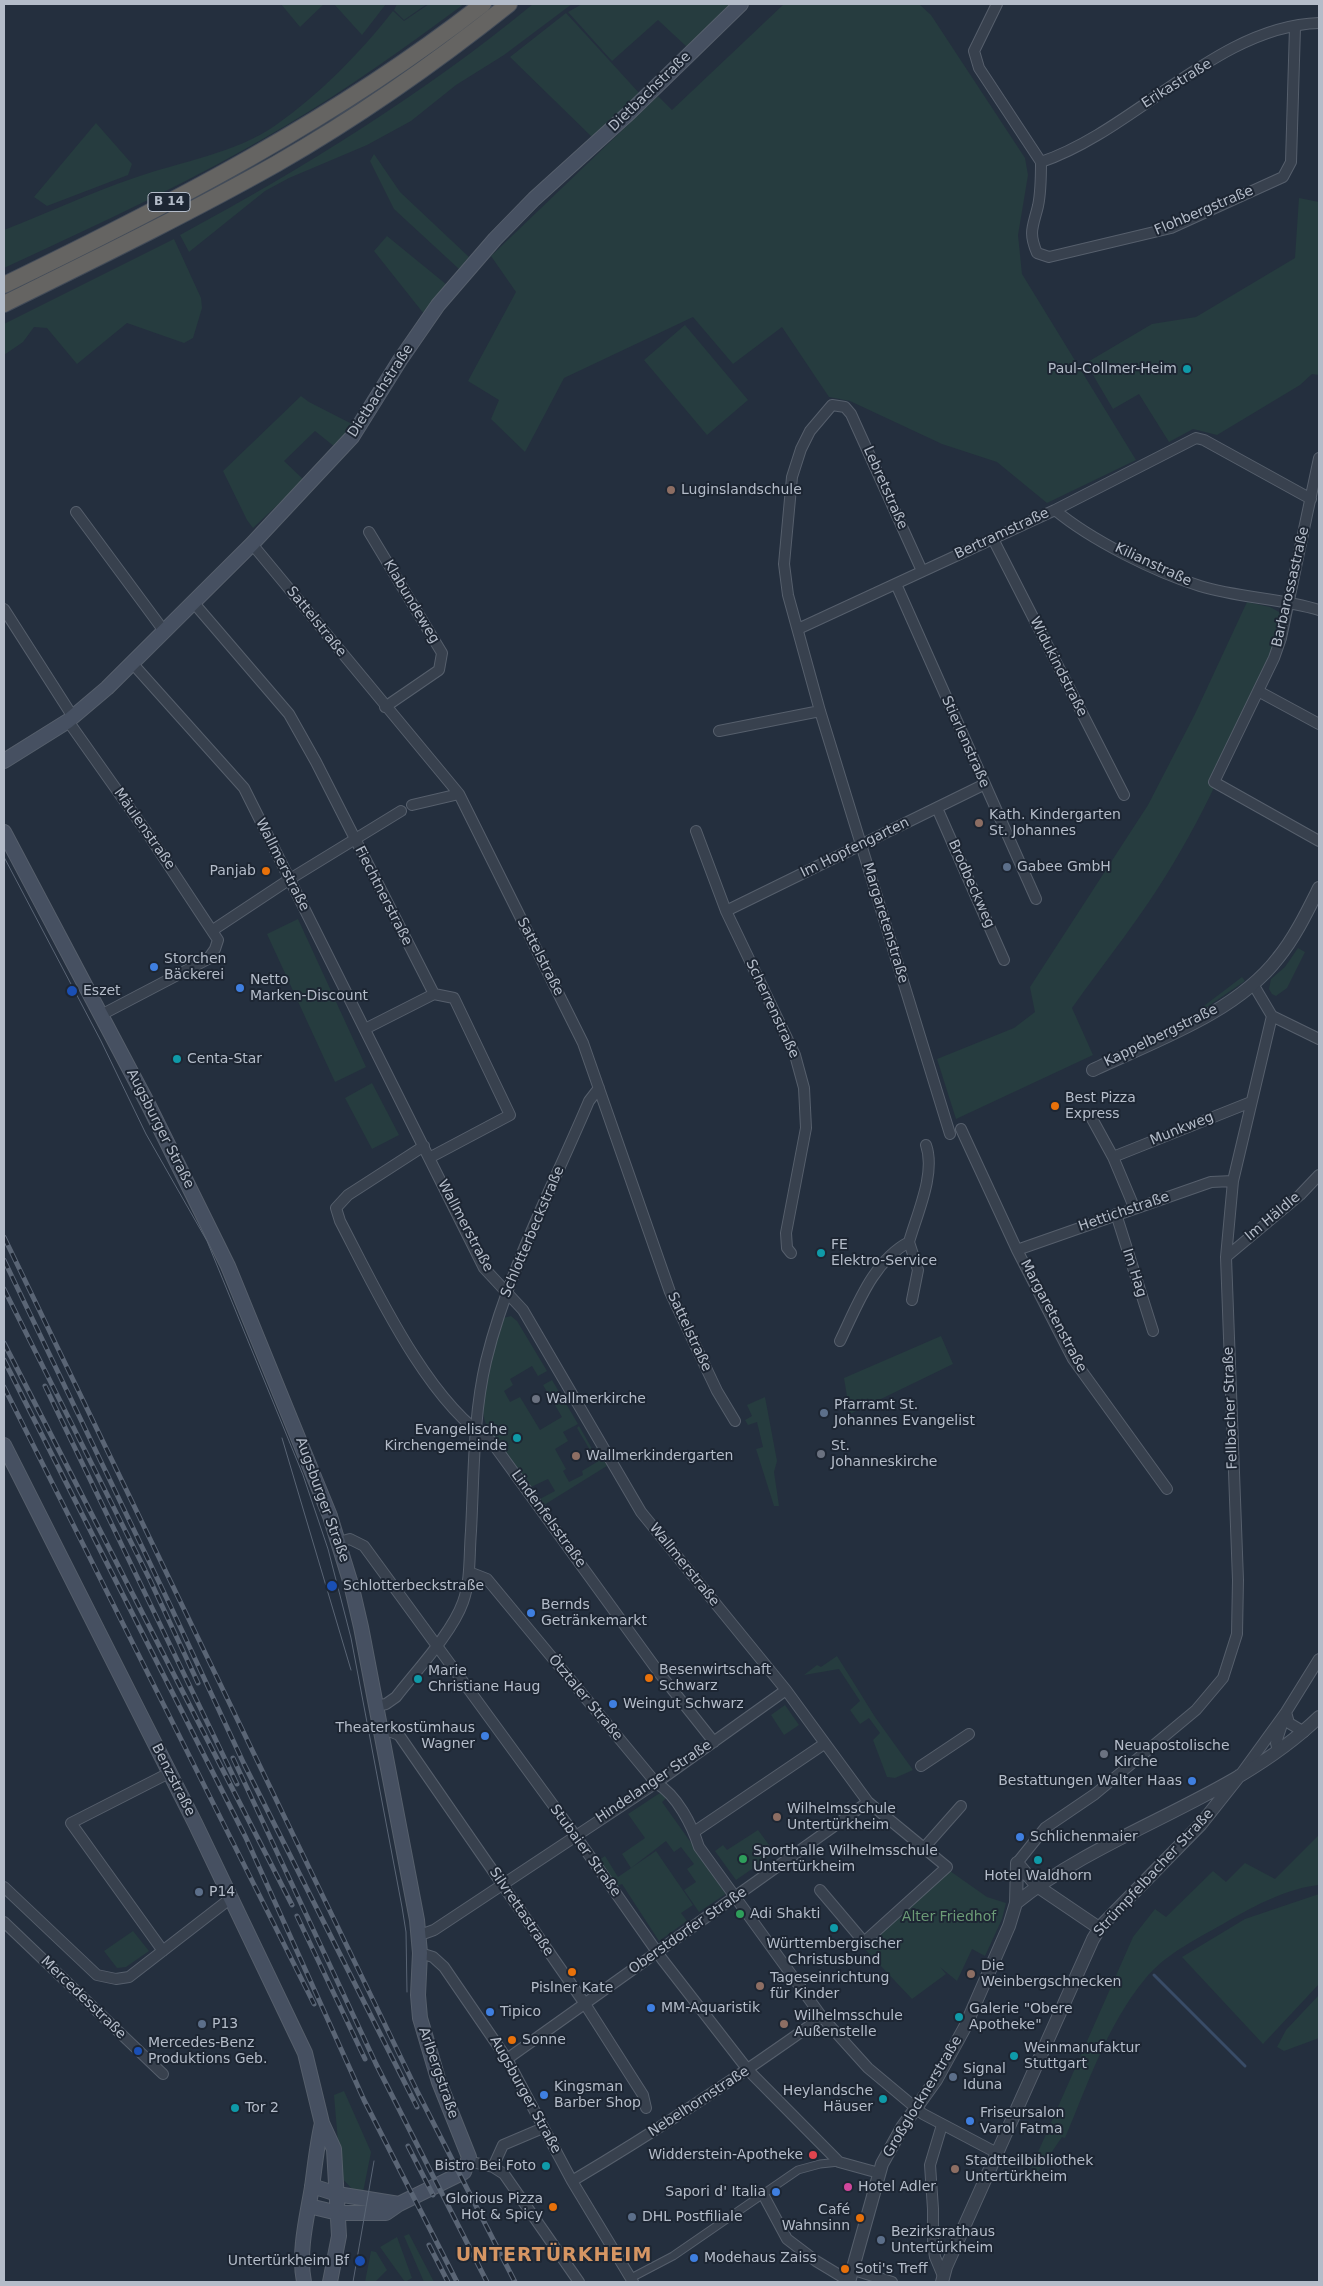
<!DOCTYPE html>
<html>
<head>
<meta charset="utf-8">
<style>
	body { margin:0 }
	#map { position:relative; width:1323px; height:2286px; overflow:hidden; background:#242f3e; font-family:"DejaVu Sans",sans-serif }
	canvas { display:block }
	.frame { position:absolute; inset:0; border:5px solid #b4bcc9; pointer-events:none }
</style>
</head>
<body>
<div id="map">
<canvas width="1323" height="2286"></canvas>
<div class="frame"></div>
</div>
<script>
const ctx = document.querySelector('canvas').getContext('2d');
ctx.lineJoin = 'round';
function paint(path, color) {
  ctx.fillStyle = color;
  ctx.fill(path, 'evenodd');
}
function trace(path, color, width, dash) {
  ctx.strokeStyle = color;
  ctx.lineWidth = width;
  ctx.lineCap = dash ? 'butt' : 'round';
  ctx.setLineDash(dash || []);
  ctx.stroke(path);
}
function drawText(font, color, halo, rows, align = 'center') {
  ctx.font = font + ' "DejaVu Sans",sans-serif';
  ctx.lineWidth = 4;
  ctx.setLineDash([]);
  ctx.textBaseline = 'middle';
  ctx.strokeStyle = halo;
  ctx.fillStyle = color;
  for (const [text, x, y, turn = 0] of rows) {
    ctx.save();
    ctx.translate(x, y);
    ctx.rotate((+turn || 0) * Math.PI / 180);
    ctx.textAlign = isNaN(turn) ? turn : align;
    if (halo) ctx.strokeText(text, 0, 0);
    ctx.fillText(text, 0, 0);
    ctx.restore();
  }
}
paint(new Path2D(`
	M281 4H324L300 27Z
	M334 4H386L362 35Z
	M397 4H427L404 20 394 10Z
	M429 4H464C406 47 347 89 285 126 195 180 99 224 4 268V230C48 213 90 193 134 178 182 161 234 154 276 125 320 94 360 53 393 11L404 21Z
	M533 4H572L504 55 456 85 411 121 367 145 289 178 265 191 189 252 180 235C304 168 425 93 533 4Z
	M582 4H731L687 47 658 20 612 61 568 12Z
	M784 4H919L931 15 1025 158 1028 175 1018 235 1022 274 1136 460 1047 503 997 462 942 444 850 401 829 397 782 327 733 364 693 317 564 378 525 452 491 419 499 400 468 381 516 292 491 256 658 96 672 110Z
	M566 13 640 94 594 139 510 57Z
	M96 123 132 164 128 175 47 206 34 197Z
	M374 154 400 192 469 257 459 269 394 209 370 161Z
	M1299 198 1319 202V375L1312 374 1300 385 1217 435 1193 429 1169 442 1139 394 1113 409 1086 363 1152 324 1196 317 1295 258Z
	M387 236 447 285 424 314 374 251Z
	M174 239 201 298 202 308 193 338 184 343 127 323 77 364 47 328 34 327 23 342 4 355V324Z
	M685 325 748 400 707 435 644 360Z
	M301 396 309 402 354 425 335 447 315 431 284 461 304 480 253 528 247 520 223 471Z
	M1247 602 1270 607 1281 613V638C1247 714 1216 793 1173 864 1143 915 1106 960 1072 1008L1093 1055 956 1119 937 1059 1014 1028 1035 1012 1030 987 1148 805 1195 714Z
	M298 919 366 1067 335 1082 267 934Z
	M1298 948 1305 952 1287 988 1276 996 1272 994 1269 989 1271 979 1285 967Z
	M1242 977 1245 981 1201 1011 1200 1009Z
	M372 1083 399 1135 372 1149 345 1098Z
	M511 1316 517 1321 547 1371 538 1376 532 1366 510 1379 513 1385 504 1391 510 1402 520 1397 540 1430 562 1417 543 1385 552 1380 578 1424 563 1432 568 1441 555 1449 566 1469 563 1471 569 1482 583 1475 582 1471 597 1462 577 1428 579 1426 595 1454 601 1451 610 1464 544 1505 540 1499 555 1491 548 1479 531 1487C519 1470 493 1441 486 1424 476 1402 495 1341 503 1318Z
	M941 1336 953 1364 850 1414 844 1378Z
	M765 1397 777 1461 774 1472 779 1506H774L756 1449 763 1447 757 1422 748 1425 745 1420 752 1416 747 1405Z
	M837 1656 875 1717 913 1770 895 1778 887 1777 873 1740 880 1733 869 1718 860 1724 850 1710 860 1701 839 1669 804 1675 817 1665 821 1667Z
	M785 1705 799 1725 784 1735 771 1715Z
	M666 1789 670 1795 662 1802 727 1893 699 1912 684 1890 696 1882 687 1869 694 1864 681 1847 674 1852 666 1841 631 1868 622 1854 645 1838 628 1814Z
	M758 1830 775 1853 736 1880 715 1851 723 1845 727 1850Z
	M1319 1835V1885C1288 1888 1256 1905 1228 1921 1199 1938 1166 1953 1145 1979 1107 2025 1088 2084 1065 2138L1062 2137 1038 2172 1031 2168 1133 1937 1155 1909 1166 1917 1213 1871 1226 1882 1245 1863 1275 1879Z
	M656 1851 693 1905 681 1913 687 1921 659 1941 622 1884 617 1886 599 1860 605 1856 618 1877Z
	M950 1871 987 1897 1006 1903 1002 1919 985 1956 972 1949 957 1981 940 1967 946 1974 912 1999 863 1947Z
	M1319 1894V1984L1263 2044 1182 1957 1245 1919Z
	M133 1931 149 1951 126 1967 117 1968 104 1951Z
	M1319 1995V2038L1284 2051 1277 2047 1286 2030Z
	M344 2091 371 2152 363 2192 353 2190 341 2177 334 2095Z
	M409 2234 434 2282H424L404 2236Z
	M397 2237 412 2278 405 2282 380 2247Z
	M371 2251 376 2252 387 2270 375 2282H365Z`), '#263c3f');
trace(new Path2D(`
	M1154 1975 1245 2066`), '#394c67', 3);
const pedestrian = new Path2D(`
	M631 2278 673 2256 798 2170 820 2164 839 2162`);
const minor = new Path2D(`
	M997 4 974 51 979 68 1041 162
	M1041 162C1041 177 1041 192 1038 206 1033 227 1028 232 1037 253L1049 257 1171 228 1283 177 1291 162 1295 27
	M1041 162C1134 131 1218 26 1319 23
	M1319 458 1281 638 1274 658 1214 782 1319 841
	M1055 510C1091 540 1155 572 1200 586 1239 598 1280 598 1319 610
	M76 512 164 631
	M369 532 442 653 439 670 385 707
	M993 539 1124 795
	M252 544 459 794 583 1043 670 1292 717 1391 735 1421
	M922 571 851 414 845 407 832 405 810 431 801 449 792 477 784 564 788 595 820 711 950 1134
	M896 584 1036 899
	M193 602 289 714 316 762 434 994 454 998 510 1115 429 1158
	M4 609 73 717
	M798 629 1055 510 1196 438 1204 440 1311 499
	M133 664 244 788 484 1268 523 1310 641 1512 786 1690 868 1802 947 1867 864 1942 820 1890
	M1258 691 1319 724
	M68 721 150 837 218 940 215 949 208 959 101 1015
	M719 731 820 711
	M412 805 459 794
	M937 808 1004 960
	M696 831 726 911 795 1055 804 1088 806 1128 786 1233 787 1248 791 1253
	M726 911 983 785
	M213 930 290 879 401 811
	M1272 1016 1319 1039
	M365 1029 434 994
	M1090 1115 1113 1157 1134 1207
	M961 1129 1017 1250 1073 1359 1167 1489
	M424 1146 348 1195 336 1208 340 1221C374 1286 428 1403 491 1441L660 1674 714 1742
	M1113 1157 1251 1102
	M1116 1214 1153 1331
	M909 1242 918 1270 912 1300
	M1017 1250 1211 1182 1233 1181
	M1226 1257 1300 1195 1319 1175
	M840 1341C857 1306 873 1261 909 1242 917 1214 936 1173 926 1145
	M339 1542 350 1539 364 1546 575 1835 662 1959 748 2070 839 2162 879 2173
	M469 1572 487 1579 656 1783C677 1795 692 1825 699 1847L822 2017 868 2068 923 2114 997 2153
	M376 1706 386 1704 396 1697C416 1671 452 1633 463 1602 471 1580 469 1554 471 1531 474 1475 473 1416 486 1361 508 1271 553 1186 589 1101L599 1088
	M1286 1712 1289 1723 1304 1732
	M381 1732 389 1731 399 1735 585 2004 643 2095 646 2108
	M1278 1751 1276 1743 1284 1718
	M921 1766 969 1734
	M1241 1774 1286 1712 1319 1659
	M694 1832 824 1744
	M923 1849 961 1806
	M1017 1863 1045 1828 1095 1794 1196 1710 1223 1678 1237 1634 1238 1580 1226 1257 1233 1181 1272 1016 1253 984
	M4 1887 97 1975 116 1979 129 1977 231 1898
	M4 1922 163 2074
	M420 1935 434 1930 656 1783 786 1690
	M163 1951 71 1823 169 1773
	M420 1953 433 1957 444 1967 507 2059 572 2181 633 2282
	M507 2059 868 1802
	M942 2125 930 2165 933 2209V2244L935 2257 943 2276
	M468 2161 493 2167 504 2174 579 2282
	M493 2167 503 2145 543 2128
	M572 2181C658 2130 741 2075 822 2017
	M765 2198 787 2239 816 2261 849 2281
	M854 2270 892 2282`);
const tertiary = new Path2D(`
	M1093 1070C1154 1041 1236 1013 1278 958 1295 937 1307 912 1319 888
	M1017 1863 1037 1886 1099 1928
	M1016 1903C1108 1829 1233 1800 1319 1717
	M849 2282 882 2164 903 2126 936 2080 965 2027 1009 1926 1016 1903 1017 1863
	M942 2282 946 2267 1093 1939 1101 1926 1201 1824 1239 1776`);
const secondary = new Path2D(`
	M4 761 68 721 107 688 252 544 352 437 400 360 438 305 495 239 534 199 629 113 741 4
	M4 832 148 1104 228 1266 330 1516 351 1584 361 1627 417 1920 420 1953 418 1995 420 2018 439 2082 469 2157 464 2172 399 2204 386 2213H338L309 2206
	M4 1445 195 1823 305 2053 322 2123 334 2149 339 2236 330 2282
	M312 2186 337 2194 399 2204
	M304 2282C298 2252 307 2217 312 2187 315 2165 317 2144 322 2123`);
const trunk = new Path2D(`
	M4 285C171 204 336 119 483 4
	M4 304C95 259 187 214 276 164 358 117 435 63 509 4`);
trace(pedestrian, '#565f6c', 9);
trace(minor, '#565f6c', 12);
trace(tertiary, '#565f6c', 14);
trace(secondary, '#565f6c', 16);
trace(trunk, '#434c59', 18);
trace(pedestrian, '#38414e', 7);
trace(minor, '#38414e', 10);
trace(tertiary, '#38414e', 12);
trace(secondary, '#465061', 14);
trace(trunk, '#656462', 16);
trace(new Path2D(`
	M4 857 101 1041 146 1134 207 1241 303 1475 328 1549 351 1638 402 1907 406 1932 407 1992
	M282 1438 351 1670
	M353 2282 374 2161`), '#5a6575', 1);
const rail = new Path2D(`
	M4 1237 418 2093 515 2282
	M4 1260 170 1605 244 1764 417 2107
	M4 1289 150 1580 198 1683
	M4 1343 292 1905
	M4 1360 246 1838 364 2100 457 2282
	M45 1386 237 1784
	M4 1387 314 2004
	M233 1758 376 2064 487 2282
	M297 1916 365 2059
	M408 2146 433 2195
	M429 2245 448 2282`);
trace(rail, '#5a6575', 5);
trace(rail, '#1d2633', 3, [9]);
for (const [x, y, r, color] of [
	[1187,369,5,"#0f9aa8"],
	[671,490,5,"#8d6e63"],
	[979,823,5,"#8d6e63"],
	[1007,867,5,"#5c6f8a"],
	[266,871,5,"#e8710a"],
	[154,967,5,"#3f7fe0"],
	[240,988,5,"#3f7fe0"],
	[72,991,6,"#1a4fb4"],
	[177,1059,5,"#0f9aa8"],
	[1055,1106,5,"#e8710a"],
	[821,1253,5,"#0f9aa8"],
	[536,1399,5,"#6b7280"],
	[824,1413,5,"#5c6f8a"],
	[517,1438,5,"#0f9aa8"],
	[821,1454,5,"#6b7280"],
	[576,1456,5,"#8d6e63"],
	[332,1586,6,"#1a4fb4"],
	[531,1613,5,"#3f7fe0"],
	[649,1678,5,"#e8710a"],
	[418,1679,5,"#0f9aa8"],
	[613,1704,5,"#3f7fe0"],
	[485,1736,5,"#3f7fe0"],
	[1104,1754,5,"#6b7280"],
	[1192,1781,5,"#3f7fe0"],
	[777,1817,5,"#8d6e63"],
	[1020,1837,5,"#3f7fe0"],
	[743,1859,5,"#2e9e5b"],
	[1038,1860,5,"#0f9aa8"],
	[199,1892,5,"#5c6f8a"],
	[740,1914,5,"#2e9e5b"],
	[834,1928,5,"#0f9aa8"],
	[572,1972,5,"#e8710a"],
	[971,1974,5,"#8d6e63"],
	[760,1986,5,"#8d6e63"],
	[651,2008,5,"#3f7fe0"],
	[490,2012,5,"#3f7fe0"],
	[959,2017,5,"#0f9aa8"],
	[202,2024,5,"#5c6f8a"],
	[784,2024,5,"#8d6e63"],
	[512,2040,5,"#e8710a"],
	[138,2051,5,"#1a4fb4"],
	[1014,2056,5,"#0f9aa8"],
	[953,2077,5,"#5c6f8a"],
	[544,2095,5,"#3f7fe0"],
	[883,2099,5,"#0f9aa8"],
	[235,2108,5,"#0f9aa8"],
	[970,2121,5,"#3f7fe0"],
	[813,2155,5,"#e0444e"],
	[546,2166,5,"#0f9aa8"],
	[955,2169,5,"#8d6e63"],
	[848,2187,5,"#d1479c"],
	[776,2192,5,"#3f7fe0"],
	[553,2207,5,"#e8710a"],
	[632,2217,5,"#5c6f8a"],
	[860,2218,5,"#e8710a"],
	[881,2240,5,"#5c6f8a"],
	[694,2258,5,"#3f7fe0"],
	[360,2261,6,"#1a4fb4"],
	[845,2269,5,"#e8710a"]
]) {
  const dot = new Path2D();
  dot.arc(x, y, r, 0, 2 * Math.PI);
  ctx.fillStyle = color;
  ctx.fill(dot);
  trace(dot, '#1d2633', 2);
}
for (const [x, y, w] of [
	[169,202,42]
]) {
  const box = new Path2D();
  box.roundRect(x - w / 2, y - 9.5, w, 19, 4);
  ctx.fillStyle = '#1d2633';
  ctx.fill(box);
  trace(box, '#b4bcc9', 1);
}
drawText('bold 12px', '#b4bcc9', null, [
	["B 14",169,202]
]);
drawText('14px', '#b4bcc9', '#1d2633', [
	["Erikastraße",1177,84,-32],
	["Dietbachstraße",650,92,-44],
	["Flohbergstraße",1204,211,-23],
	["Dietbachstraße",381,391,-57],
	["Lebretstraße",885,488,66],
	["Bertramstraße",1002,534,-25],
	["Kilianstraße",1153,565,25],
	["Barbarossastraße",1291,587,-77],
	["Klabundeweg",411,602,59],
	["Sattelstraße",316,622,51],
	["Widukindstraße",1058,667,63],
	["Stierlenstraße",965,742,66],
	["Mäulenstraße",144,829,55],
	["Im Hopfengarten",855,848,-26],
	["Wallmerstraße",282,865,63],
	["Brodbeckweg",971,884,66],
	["Fiechtnerstraße",383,896,63],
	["Margaretenstraße",885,923,73],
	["Sattelstraße",540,957,63],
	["Scherrenstraße",772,1009,65],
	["Kappelbergstraße",1161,1036,-26],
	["Augsburger Straße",160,1129,63],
	["Munkweg",1182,1129,-22],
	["Hettichstraße",1124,1212,-19],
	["Im Häldle",1273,1217,-40],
	["Wallmerstraße",465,1226,62],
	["Schlotterbeckstraße",533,1232,-67],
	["Im Hag",1134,1273,72],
	["Margaretenstraße",1053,1316,62],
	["Sattelstraße",689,1332,65],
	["Fellbacher Straße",1231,1408,-92],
	["Augsburger Straße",322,1500,70],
	["Lindenfelsstraße",548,1519,54],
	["Wallmerstraße",684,1565,51],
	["Ötztaler Straße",585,1698,50],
	["Benzstraße",173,1780,63],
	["Hindelanger Straße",654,1782,-34],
	["Stubaier Straße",585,1851,54],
	["Strümpfelbacher Straße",1154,1873,-47],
	["Silvrettastraße",521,1912,56],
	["Oberstdorfer Straße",688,1931,-35],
	["Mercedesstraße",83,1998,44],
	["Arlbergstraße",438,2073,71],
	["Augsburger Straße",525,2095,61],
	["Großglocknerstraße",923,2097,-59],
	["Nebelhornstraße",699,2102,-33]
]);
drawText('14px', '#b4bcc9', '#1d2633', [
	["Paul-Collmer-Heim",1177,369,"right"],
	["Luginslandschule",681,490],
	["Kath. Kindergarten",989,815],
	["St. Johannes",989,831],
	["Gabee GmbH",1017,867],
	["Panjab",256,871,"right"],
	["Storchen",164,959],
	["Bäckerei",164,975],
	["Netto",250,980],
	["Marken-Discount",250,996],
	["Eszet",83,991],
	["Centa-Star",187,1059],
	["Best Pizza",1065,1098],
	["Express",1065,1114],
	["FE",831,1245],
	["Elektro-Service",831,1261],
	["Wallmerkirche",546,1399],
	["Pfarramt St.",834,1405],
	["Johannes Evangelist",834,1421],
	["Evangelische",507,1430,"right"],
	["Kirchengemeinde",507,1446,"right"],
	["St.",831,1446],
	["Johanneskirche",831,1462],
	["Wallmerkindergarten",586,1456],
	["Schlotterbeckstraße",343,1586],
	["Bernds",541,1605],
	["Getränkemarkt",541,1621],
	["Besenwirtschaft",659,1670],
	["Schwarz",659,1686],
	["Marie",428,1671],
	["Christiane Haug",428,1687],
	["Weingut Schwarz",623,1704],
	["Theaterkostümhaus",475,1728,"right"],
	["Wagner",475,1744,"right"],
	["Neuapostolische",1114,1746],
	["Kirche",1114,1762],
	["Bestattungen Walter Haas",1182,1781,"right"],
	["Wilhelmsschule",787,1809],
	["Untertürkheim",787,1825],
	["Schlichenmaier",1030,1837],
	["Sporthalle Wilhelmsschule",753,1851],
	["Untertürkheim",753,1867],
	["Hotel Waldhorn",1038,1876,"center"],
	["P14",209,1892],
	["Adi Shakti",750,1914],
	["Württembergischer",834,1944,"center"],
	["Christusbund",834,1960,"center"],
	["Die",981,1966],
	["Weinbergschnecken",981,1982],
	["Tageseinrichtung",770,1978],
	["für Kinder",770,1994],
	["Pislner Kate",572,1988,"center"],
	["MM-Aquaristik",661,2008],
	["Galerie \"Obere",969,2009],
	["Apotheke\"",969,2025],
	["Tipico",500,2012],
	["Wilhelmsschule",794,2016],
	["Außenstelle",794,2032],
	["P13",212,2024],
	["Sonne",522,2040],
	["Mercedes-Benz",148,2043],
	["Produktions Geb.",148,2059],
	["Weinmanufaktur",1024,2048],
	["Stuttgart",1024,2064],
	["Signal",963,2069],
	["Iduna",963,2085],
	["Kingsman",554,2087],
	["Barber Shop",554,2103],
	["Heylandsche",873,2091,"right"],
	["Häuser",873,2107,"right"],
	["Tor 2",245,2108],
	["Friseursalon",980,2113],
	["Varol Fatma",980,2129],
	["Widderstein-Apotheke",803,2155,"right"],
	["Stadtteilbibliothek",965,2161],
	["Untertürkheim",965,2177],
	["Bistro Bei Foto",536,2166,"right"],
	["Hotel Adler",858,2187],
	["Sapori d' Italia",766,2192,"right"],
	["Glorious Pizza",543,2199,"right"],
	["Hot & Spicy",543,2215,"right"],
	["Café",850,2210,"right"],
	["Wahnsinn",850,2226,"right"],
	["DHL Postfiliale",642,2217],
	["Bezirksrathaus",891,2232],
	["Untertürkheim",891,2248],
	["Modehaus Zaiss",704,2258],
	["Untertürkheim Bf",349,2261,"right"],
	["Soti's Treff",855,2269]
], 'left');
drawText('14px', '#6b9a76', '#1d2633', [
	["Alter Friedhof",949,1917]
]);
ctx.letterSpacing = '1px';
drawText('bold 19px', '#d59563', '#1d2633', [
	["UNTERTÜRKHEIM",554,2256]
]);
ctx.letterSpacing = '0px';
</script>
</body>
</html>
